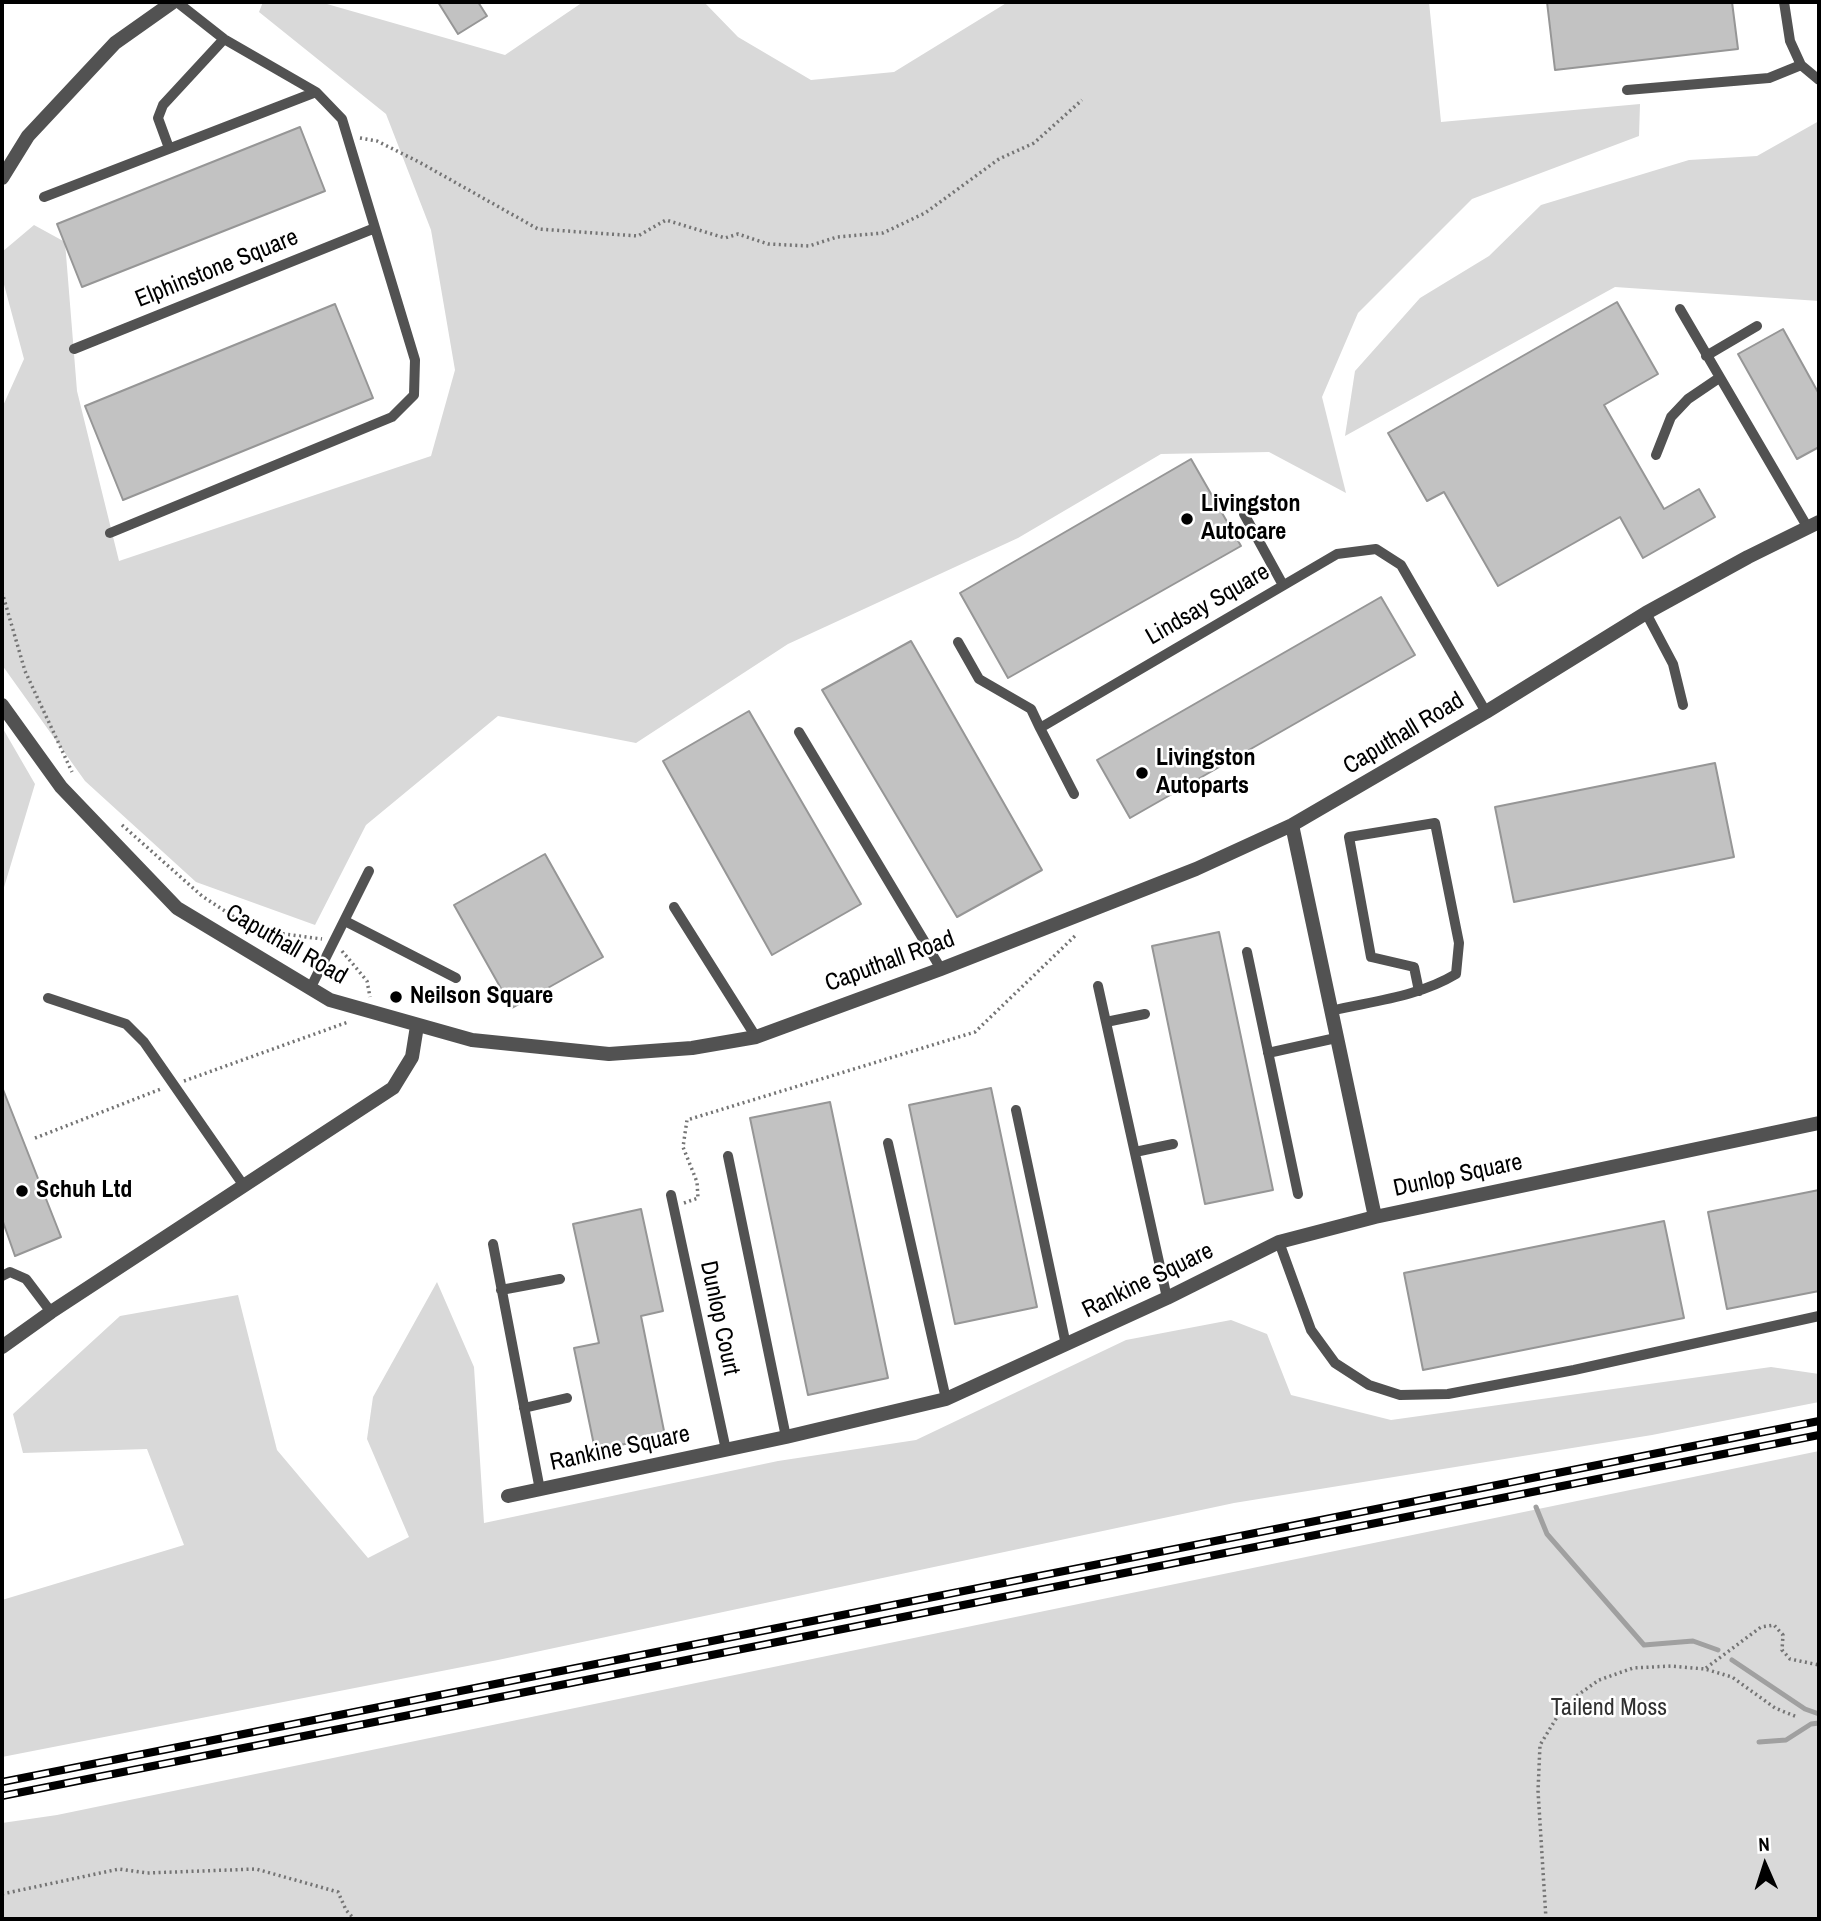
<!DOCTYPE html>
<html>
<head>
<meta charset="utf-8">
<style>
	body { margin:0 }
	#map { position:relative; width:1821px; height:1921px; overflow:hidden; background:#fff; font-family:"Archivo Narrow",sans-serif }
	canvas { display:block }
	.frame { position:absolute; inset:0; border:4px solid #000; pointer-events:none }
	.north { position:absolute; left:1730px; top:1830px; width:70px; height:70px; -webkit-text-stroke:5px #fff; paint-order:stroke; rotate:357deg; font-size:19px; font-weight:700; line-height:28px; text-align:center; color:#000 }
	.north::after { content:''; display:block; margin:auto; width:24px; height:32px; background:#000; clip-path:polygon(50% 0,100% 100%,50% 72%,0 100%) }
</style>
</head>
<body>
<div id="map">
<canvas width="1821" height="1921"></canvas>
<div class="frame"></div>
<div class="north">N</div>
</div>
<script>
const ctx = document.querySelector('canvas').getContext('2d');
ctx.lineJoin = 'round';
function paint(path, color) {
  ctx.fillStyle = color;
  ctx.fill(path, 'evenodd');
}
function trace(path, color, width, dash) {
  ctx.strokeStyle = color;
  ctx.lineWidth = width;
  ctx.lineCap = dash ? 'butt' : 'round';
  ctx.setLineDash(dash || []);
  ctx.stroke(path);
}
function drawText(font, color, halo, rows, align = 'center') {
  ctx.font = font + ' "Archivo Narrow",sans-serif';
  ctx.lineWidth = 5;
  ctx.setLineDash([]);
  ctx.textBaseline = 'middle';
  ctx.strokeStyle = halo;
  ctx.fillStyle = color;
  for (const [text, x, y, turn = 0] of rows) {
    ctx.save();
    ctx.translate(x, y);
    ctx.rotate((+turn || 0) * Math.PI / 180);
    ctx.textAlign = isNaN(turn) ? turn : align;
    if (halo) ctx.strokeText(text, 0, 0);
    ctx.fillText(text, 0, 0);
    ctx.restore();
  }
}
paint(new Path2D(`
	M263 2H320L505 55 583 2H704L738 37 811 80 894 72 1008 2H1429L1441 122 1640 104 1639 136 1472 199 1358 313 1322 397 1346 493 1269 452 1161 454 1018 538 788 644 636 743 498 716 366 825 315 925 196 882 85 781 2 665V408L24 359 2 277V252L34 225 65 242 77 391 119 561 431 456 455 370 431 230 386 114 259 12Z
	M1819 121V301L1615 287 1345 436 1355 371 1420 298 1489 256 1541 205 1689 160 1757 156Z
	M2 727 35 784 2 894Z
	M437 1282 474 1367 484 1523 778 1461 916 1440 1126 1340 1231 1320 1267 1334 1291 1395 1391 1420 1771 1367 1819 1374V1402L1652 1435 1234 1503 498 1660 2 1757V1600L184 1545 147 1449 23 1453 13 1414 120 1316 238 1295 277 1450 368 1558 409 1537 367 1439 373 1397Z
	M1819 1451V1919H2V1823L57 1815Z`), '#d9d9d9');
trace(new Path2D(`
	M1536 1507 1547 1534 1644 1645 1693 1641 1718 1650
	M1732 1660 1805 1709 1819 1714
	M1759 1742 1786 1740 1811 1724 1819 1723`), '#a0a0a0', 5);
const building = new Path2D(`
	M438 2H478L487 16 458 34Z
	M1547 2H1732L1738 49 1555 70Z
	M300 127 325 191 82 287 57 224Z
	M1617 302 1658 374 1604 405 1664 509 1699 489 1715 517 1643 558 1620 517 1498 586 1444 492 1427 501 1388 433Z
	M335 304 373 398 123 500 85 406Z
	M1783 329 1819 394V447L1797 459 1738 354Z
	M1191 459 1241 546 1008 678 960 593Z
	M1381 597 1415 655 1130 818 1097 760Z
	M911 641 1042 870 957 917 822 690Z
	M749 711 861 904 772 955 663 761Z
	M1715 763 1734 857 1514 902 1495 807Z
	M545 854 603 957 512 1008 454 905Z
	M1219 932 1273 1190 1205 1204 1152 946Z
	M2 1087 61 1237 15 1256 2 1219Z
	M991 1088 1037 1307 955 1324 909 1105Z
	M830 1102 888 1378 808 1395 750 1118Z
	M1819 1190V1291L1727 1309 1708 1212Z
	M641 1209 663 1311 641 1316 665 1436 595 1450 574 1348 599 1343 573 1224Z
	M1664 1221 1684 1318 1423 1370 1404 1273Z`);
paint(building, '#c2c2c2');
trace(building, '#969696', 2);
trace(new Path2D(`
	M360 138 377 141 419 162 538 229 638 236 666 220 725 238 738 234 768 244 809 246 837 237 883 233 925 213 999 159 1034 143 1082 100
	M2 592 25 671 72 772
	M122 825 202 896 254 930 322 939
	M342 951 367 981 370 997
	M184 1081 348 1022
	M35 1138 161 1089
	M684 1203 698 1198 697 1182 683 1147 687 1120 975 1032 1077 934
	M1706 1668 1761 1627 1774 1625 1783 1635 1782 1650 1790 1659 1819 1665
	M2 1894 119 1869 147 1873 256 1869 338 1892 346 1910 354 1919
	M1546 1919 1538 1791 1540 1745 1565 1704 1599 1680 1633 1668 1671 1666 1705 1669 1732 1677 1775 1708 1797 1717`), '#747474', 3.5, [2, 3.5]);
trace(new Path2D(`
	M1784 2 1790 41 1801 65
	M1627 90 1769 78 1801 65 1819 80
	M169 148 158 118 163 105 224 39
	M44 197 316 92
	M1680 309 1808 528
	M74 349 375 228
	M1706 356 1757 326
	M1656 455 1671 417 1688 399 1719 378
	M1244 514 1283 585
	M110 533 392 417 414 395 415 360 342 119 316 92 224 39 177 2
	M1646 613 1673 664 1683 705
	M958 642 979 679 1031 709 1040 728 1337 554 1376 549 1401 565 1486 712
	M1040 728 1074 794
	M799 732 941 969
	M674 907 756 1037
	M345 921 456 978
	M1247 952 1298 1194
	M1098 986 1167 1298
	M311 987 369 871
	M48 998 126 1024 144 1042 244 1186
	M1330 1011C1372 1001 1418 997 1456 974L1459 943 1435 823 1349 837 1371 957 1414 967 1419 991
	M1106 1022 1145 1014
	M1268 1053 1336 1038
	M1016 1110 1066 1345
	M888 1143 946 1399
	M1135 1152 1173 1144
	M728 1156 786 1437
	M671 1195 726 1450
	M1279 1242 1311 1330 1335 1363 1369 1385 1400 1395 1448 1394 1574 1370 1819 1316
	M493 1244 540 1490
	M2 1276 10 1272 26 1279 51 1312
	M501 1290 560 1279
	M524 1408 567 1398`), '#525252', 10);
trace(new Path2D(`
	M2 178 28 136 115 43 173 2
	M2 705 61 787 177 908 330 1000 472 1040 609 1054 692 1048 756 1037 941 969 1196 869 1292 825 1486 712 1646 613 1748 557 1819 522
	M1292 825 1375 1217
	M2 1347 51 1312 393 1088 412 1057 417 1026
	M508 1496 786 1437 946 1399 1167 1298 1279 1242 1375 1217 1819 1123`), '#525252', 14);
const rail = new Path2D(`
	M2 1782 1819 1421
	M2 1796 1819 1435`);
trace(rail, '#000', 8);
trace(rail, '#fff', 5, [16]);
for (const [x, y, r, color] of [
	[1187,519,7,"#000"],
	[1142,773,7,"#000"],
	[396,997,7,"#000"],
	[22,1191,7,"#000"]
]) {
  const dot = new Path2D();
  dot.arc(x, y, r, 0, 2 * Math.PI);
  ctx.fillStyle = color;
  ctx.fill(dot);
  trace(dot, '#fff', 2.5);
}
drawText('24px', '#000', '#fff', [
	["Elphinstone Square",217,269,-22],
	["Lindsay Square",1208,605,-30],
	["Caputhall Road",1404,734,-31],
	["Caputhall Road",286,945,30],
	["Caputhall Road",890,962,-20],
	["Dunlop Square",1458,1176,-12],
	["Rankine Square",1148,1281,-26],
	["Dunlop Court",719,1318,78],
	["Rankine Square",620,1449,-12]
]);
drawText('bold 24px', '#000', '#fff', [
	["Livingston",1201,505],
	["Autocare",1201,533],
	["Livingston",1156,759],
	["Autoparts",1156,787],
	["Neilson Square",410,997],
	["Schuh Ltd",36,1191]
], 'left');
drawText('24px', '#303030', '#fff', [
	["Tailend Moss",1609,1709]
]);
</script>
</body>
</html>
